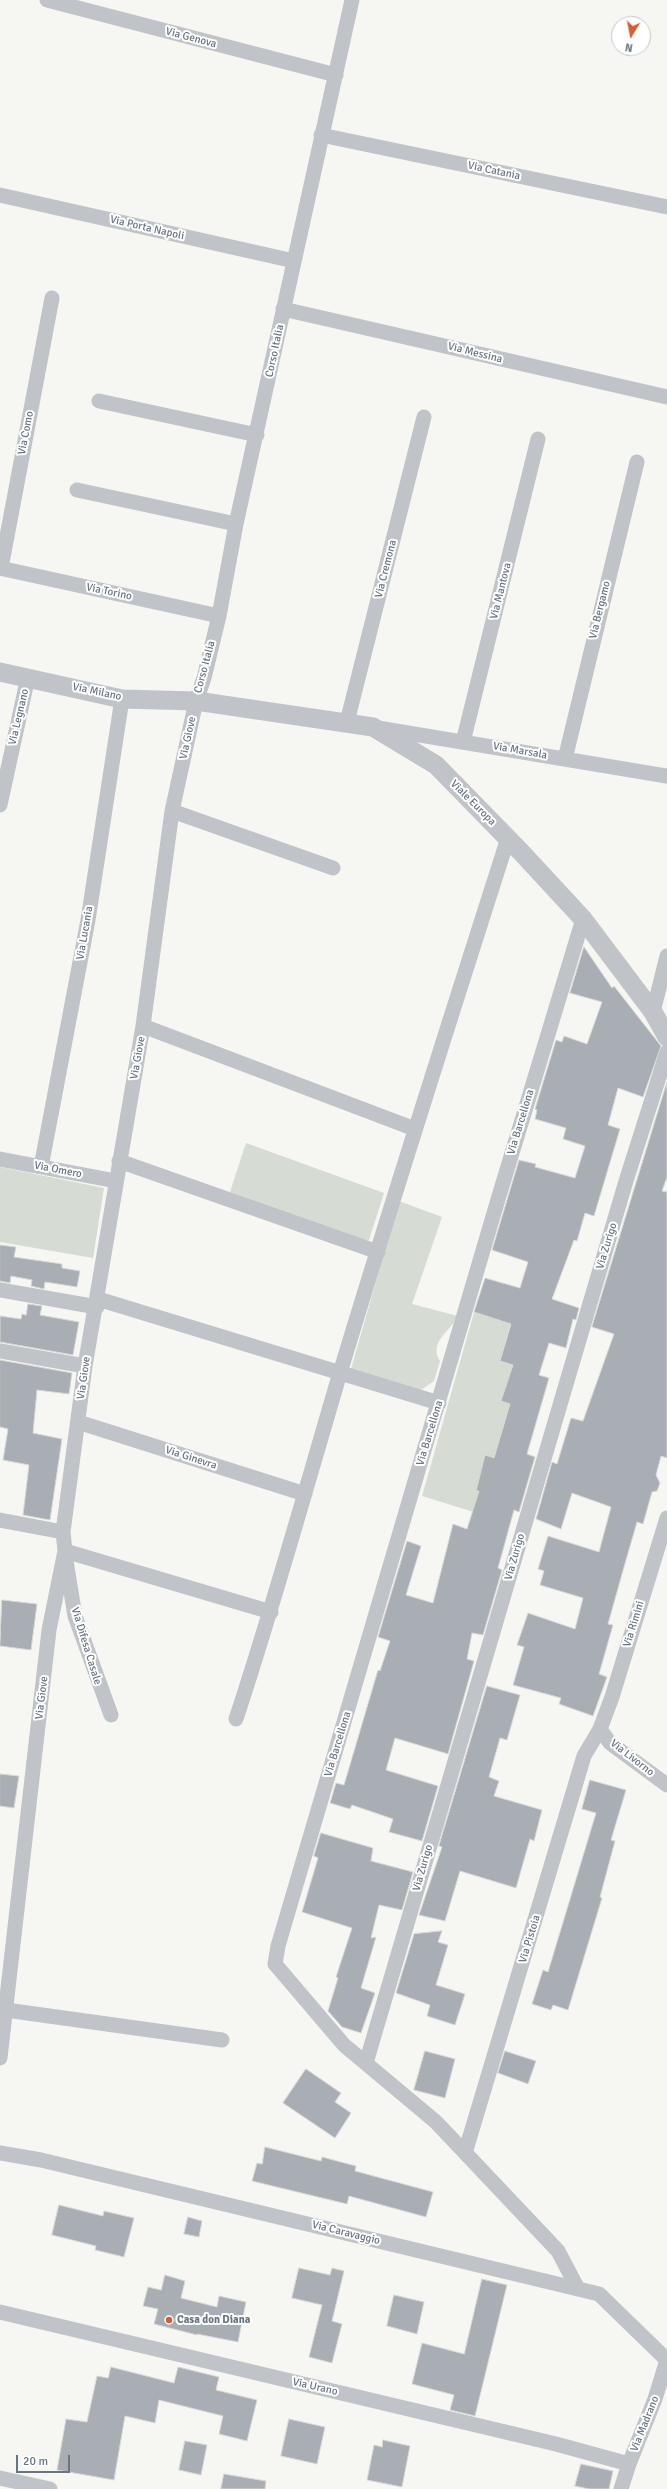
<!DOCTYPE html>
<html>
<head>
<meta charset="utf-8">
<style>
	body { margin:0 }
	#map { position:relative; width:667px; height:2489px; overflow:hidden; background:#f6f6f3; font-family:Signika,sans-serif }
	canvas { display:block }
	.north { position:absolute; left:611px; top:16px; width:40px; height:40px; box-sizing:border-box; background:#fff; border:1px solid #c3c8cd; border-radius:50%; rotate:190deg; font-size:11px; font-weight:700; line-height:16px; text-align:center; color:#687582 }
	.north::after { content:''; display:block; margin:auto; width:14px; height:18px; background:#d35f36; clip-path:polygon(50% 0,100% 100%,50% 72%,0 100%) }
	.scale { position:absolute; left:16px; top:2455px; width:54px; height:18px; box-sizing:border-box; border:2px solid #687582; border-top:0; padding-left:5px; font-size:12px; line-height:14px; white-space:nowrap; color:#687582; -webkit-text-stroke:3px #fff; paint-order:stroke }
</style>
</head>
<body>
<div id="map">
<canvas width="667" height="2489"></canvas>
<div class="north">N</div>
<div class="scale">20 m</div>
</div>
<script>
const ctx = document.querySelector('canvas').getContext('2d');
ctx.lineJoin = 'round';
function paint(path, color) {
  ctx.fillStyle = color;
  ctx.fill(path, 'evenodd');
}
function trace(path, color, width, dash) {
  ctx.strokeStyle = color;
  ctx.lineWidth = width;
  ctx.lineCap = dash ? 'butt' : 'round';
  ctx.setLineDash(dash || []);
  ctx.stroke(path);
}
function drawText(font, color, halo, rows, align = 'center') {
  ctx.font = font + ' Signika,sans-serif';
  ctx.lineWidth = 4;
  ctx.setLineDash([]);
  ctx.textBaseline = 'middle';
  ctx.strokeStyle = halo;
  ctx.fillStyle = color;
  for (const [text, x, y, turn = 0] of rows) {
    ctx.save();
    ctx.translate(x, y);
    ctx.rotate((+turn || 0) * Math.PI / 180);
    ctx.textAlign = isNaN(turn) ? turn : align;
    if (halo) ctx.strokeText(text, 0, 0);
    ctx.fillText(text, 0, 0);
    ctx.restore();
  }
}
paint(new Path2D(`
	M246 1143 384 1193 369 1240 359 1241 230 1192Z
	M0 1167 104 1188 93 1258 0 1242Z
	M399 1201 442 1217 412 1304 458 1316C450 1332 428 1342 440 1361L434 1381 421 1390 351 1369Z
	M475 1309 511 1322 500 1361 522 1368 477 1513 422 1496Z`), '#d6dbd3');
const building = new Path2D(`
	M584 947 612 988 614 986 661 1046 643 1097 618 1088 608 1125 620 1129 594 1216 585 1213 577 1241 574 1240 552 1299 579 1308 576 1320 573 1319 566 1348 549 1343 539 1375 549 1378 527 1454 535 1457 519 1512 514 1510 498 1568 502 1570 483 1635 472 1633 467 1659 474 1661 448 1754 395 1738 386 1770 438 1786 422 1841 389 1832 393 1819 352 1805 350 1809 330 1803 336 1783 344 1785 378 1670 380 1671 390 1641 378 1637 407 1541 421 1546 406 1595 433 1603 453 1524 467 1529 479 1491H476L485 1455 494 1458 510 1404 501 1401 513 1365 500 1361 511 1324 474 1312 485 1278 520 1288 528 1262 492 1250 519 1160 536 1164 535 1167 575 1178 585 1146 563 1139 566 1128 535 1119 537 1110 535 1109 556 1040 562 1042 564 1036 587 1044 602 1002 570 993Z
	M667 1082V1177L662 1191 667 1192V1458L661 1456 656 1475 660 1483 657 1491 652 1492 643 1524 637 1522 624 1567 608 1624 613 1625 599 1674 607 1677 593 1716 559 1704 561 1698 513 1685 524 1647 517 1645 528 1613 575 1629 583 1598 540 1585 544 1571 538 1569 548 1536 599 1552 611 1507 572 1493 561 1529 536 1519 552 1462 557 1464 571 1418 583 1421 614 1334 592 1327Z
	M0 1245 16 1247 14 1257 62 1264V1268L80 1271 77 1287 45 1282 44 1289 31 1286 32 1280 11 1276 10 1283 0 1281Z
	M28 1304 42 1306 40 1315 79 1322 73 1355 0 1342V1316L21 1319 22 1314 26 1315Z
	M0 1360 72 1373 69 1394 37 1390 33 1433 62 1439 50 1520 23 1515 29 1465 3 1460 8 1429 0 1427Z
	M2 1600 37 1604 31 1650 0 1646Z
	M487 1686 520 1695 507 1740 500 1738 489 1777 499 1781 494 1796 542 1810 534 1841 530 1839 516 1888 460 1871 445 1921 419 1915 442 1847 439 1846Z
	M0 1774 19 1776 14 1808 0 1806Z
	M590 1780 626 1790 611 1840 615 1841 600 1897 602 1898 568 2010 553 2005 551 2010 532 2004 543 1970 548 1972 596 1813 582 1809Z
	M321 1833 373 1848 371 1861 413 1872 402 1910 379 1905 371 1938 376 1937 361 1988 375 1993 361 2033 342 2027 328 2011 338 1978 336 1977 352 1928 302 1912 318 1858 314 1856Z
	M442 1931 438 1942 448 1945 436 1985 465 1994 455 2025 427 2016 430 2005 396 1993 414 1934Z
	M425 2051 455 2059 445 2098 414 2090Z
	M505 2051 536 2061 528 2084 498 2073Z
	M306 2069 341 2093 335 2102 351 2113 335 2138 283 2103Z
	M265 2147 321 2161 322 2157 356 2166 355 2171 433 2192 426 2217 349 2196 347 2204 252 2181 257 2163 262 2164Z
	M59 2205 103 2216 104 2211 134 2218 124 2257 95 2250 96 2246 52 2235Z
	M188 2217 202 2221 199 2237 184 2234Z
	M299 2268 330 2275 332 2268 344 2271 332 2321 342 2324 332 2363 309 2357 322 2305 292 2298Z
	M165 2275 185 2281 181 2298 217 2307 219 2296 246 2302 238 2342 197 2334V2335L154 2324 158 2309 143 2306 148 2287 161 2290Z
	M482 2279 507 2285 475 2416 450 2410 454 2395 412 2384 422 2343 464 2354Z
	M394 2295 424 2302 417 2334 387 2326Z
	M111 2367 174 2383 178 2367 219 2377 216 2390 257 2400 247 2441 219 2434 223 2416 159 2400 155 2423 125 2416 114 2480 57 2470 66 2419 87 2422 97 2376 108 2378Z
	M289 2419 325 2427 317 2464 281 2456Z
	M383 2440 410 2446 402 2487 367 2480 374 2445 382 2447Z
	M185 2441 207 2445 201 2475 179 2470Z
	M581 2464 613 2471 609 2489H589L575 2486Z
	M224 2474 266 2481 265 2489H221Z`);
paint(building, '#a8aeb4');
trace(building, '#d8d8d6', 1);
trace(new Path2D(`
	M47 0 336 75
	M321 135 667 207
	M0 195 294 261
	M283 309 667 397
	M99 401 257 435
	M77 490 236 524
	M0 568 219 616
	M1 568 52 298
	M347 722 424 417
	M378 728 667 776
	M463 742 538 439
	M565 759 637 462
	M0 805 28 677
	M172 811 333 868
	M653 1012 667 956
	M143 1026 415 1129
	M0 1159 116 1181
	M119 1161 378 1252
	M41 1167 88 920 122 699
	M0 1290 97 1307
	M98 1299 439 1403
	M0 1351 85 1366
	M78 1422 305 1494
	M0 1520 63 1532
	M65 1551 271 1612
	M66 1561 75 1616 111 1715
	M236 1719C274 1604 306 1488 340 1373 394 1194 451 1016 508 838
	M600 1729 610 1743 667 1785
	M6 2010 222 2040
	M0 2058 49 1630 65 1551 63 1532 85 1366 143 1026 172 811 196 701 204 678 219 616 236 524 352 0
	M366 2063 626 1181 667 1052
	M0 2153 41 2160 599 2294 667 2360
	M465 2153 584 1756 600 1729 612 1697 667 1518
	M578 2289 558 2251 436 2122 344 2045 275 1964 278 1946 499 1196 583 919
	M0 2312 556 2444 629 2464
	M0 2478 50 2489
	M621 2489 629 2464 655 2399 667 2360`), '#c0c3c7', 15);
trace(new Path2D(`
	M0 672 122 699 196 701 373 727 436 765 521 852 583 919 653 1012 667 1037`), '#c0c3c7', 19);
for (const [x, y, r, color] of [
	[169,2320,4,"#d35f36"]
]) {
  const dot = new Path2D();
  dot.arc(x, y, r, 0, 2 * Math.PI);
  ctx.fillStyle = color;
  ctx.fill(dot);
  trace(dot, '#fff', 1.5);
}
drawText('11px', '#687582', '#fff', [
	["Via Genova",191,38,15],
	["Via Catania",494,171,12],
	["Via Porta Napoli",147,228,13],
	["Corso Italia",275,351,-78],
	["Via Messina",475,353,14],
	["Via Como",26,433,-79],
	["Via Cremona",386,569,-76],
	["Via Mantova",501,591,-76],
	["Via Torino",109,592,12],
	["Via Bergamo",600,610,-76],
	["Corso Italia",205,667,-75],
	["Via Milano",97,692,12],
	["Via Legnano",19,717,-77],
	["Via Giove",188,738,-78],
	["Via Marsala",520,751,10],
	["Viale Europa",473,803,45],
	["Via Lucania",85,933,-80],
	["Via Giove",138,1058,-80],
	["Via Barcellona",521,1122,-73],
	["Via Omero",58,1170,11],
	["Via Zurigo",607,1246,-73],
	["Via Giove",84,1378,-82],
	["Via Barcellona",430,1433,-73],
	["Via Ginevra",191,1458,18],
	["Via Zurigo",515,1557,-74],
	["Via Rimini",634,1624,-73],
	["Via Difesa Casale",86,1646,73],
	["Via Giove",42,1698,-83],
	["Via Barcellona",338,1744,-73],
	["Via Livorno",632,1758,38],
	["Via Zurigo",423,1868,-74],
	["Via Pistoia",530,1939,-73],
	["Via Caravaggio",346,2233,14],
	["Via Urano",315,2387,13],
	["Via Madrano",645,2424,-68]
]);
drawText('bold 11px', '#687582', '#fff', [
	["Casa don Diana",177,2320]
], 'left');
</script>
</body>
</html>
